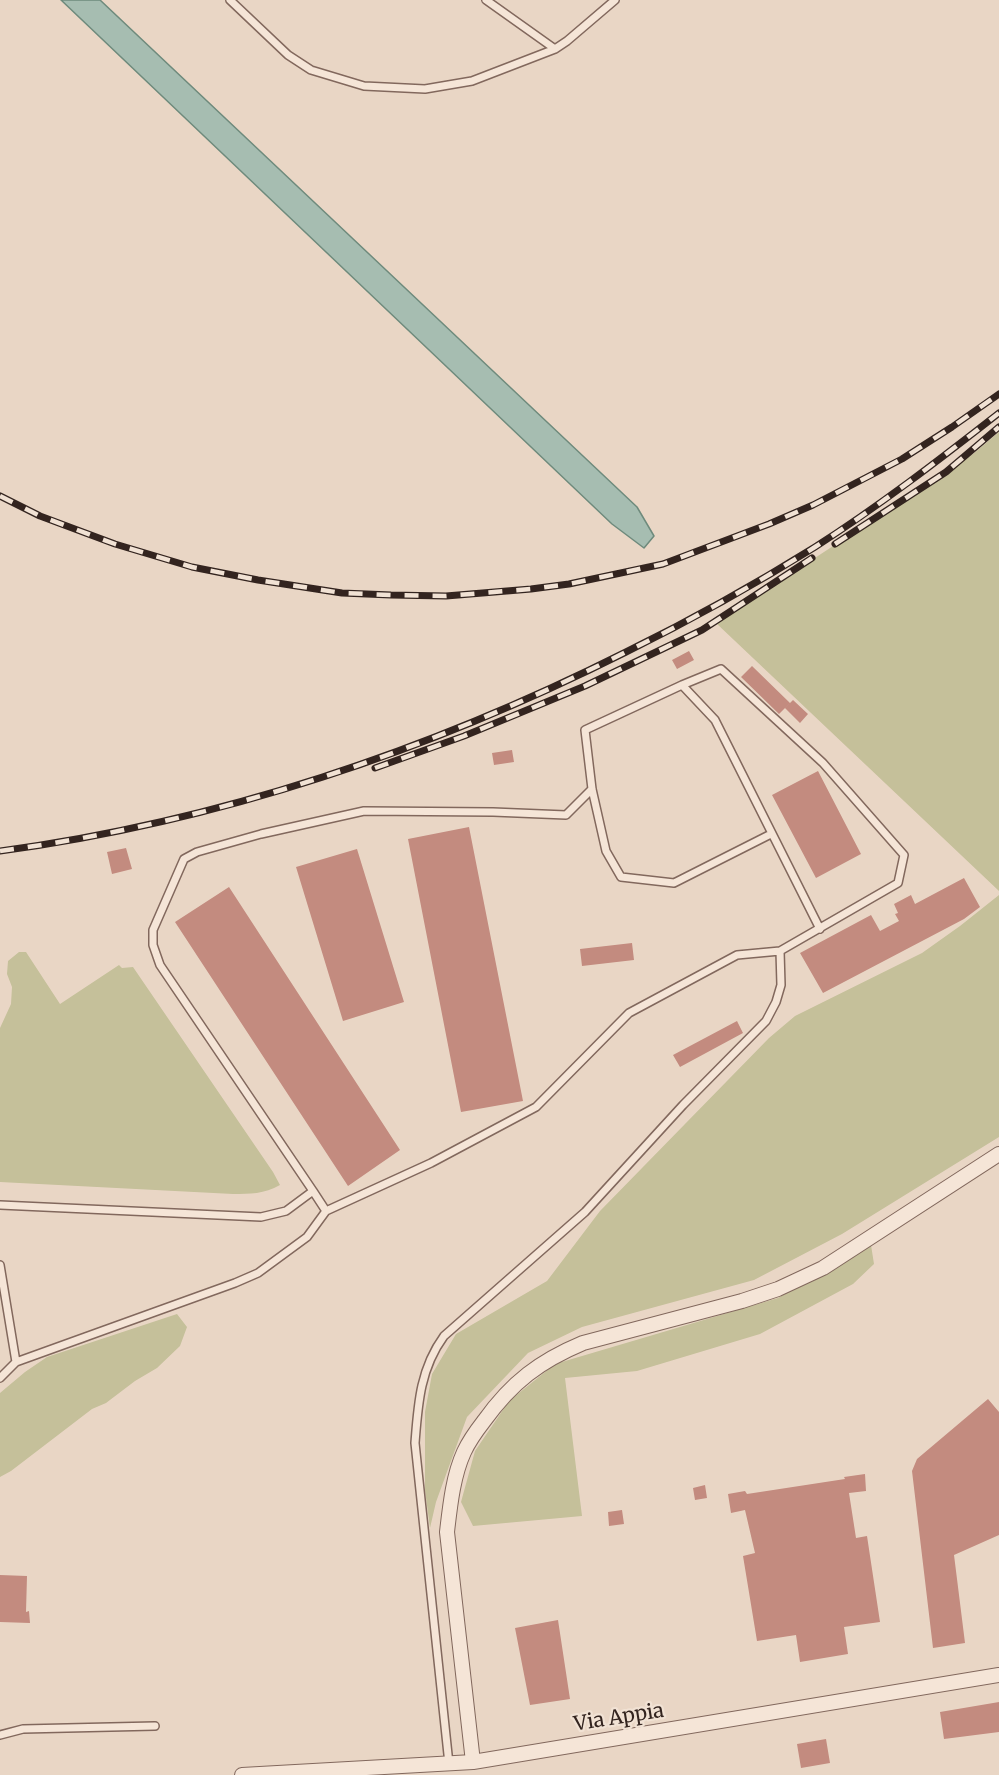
<!DOCTYPE html>
<html>
<head>
<meta charset="utf-8">
<style>
	body { margin:0 }
	canvas { display:block; background:#e9d6c5 }
</style>
</head>
<body>
<canvas width="999" height="1775"></canvas>
<script>
const ctx = document.querySelector('canvas').getContext('2d');
ctx.lineJoin = 'round';
function paint(path, color) {
  ctx.fillStyle = color;
  ctx.fill(path, 'evenodd');
}
function trace(path, color, width, dash) {
  ctx.strokeStyle = color;
  ctx.lineWidth = width;
  ctx.lineCap = dash ? 'butt' : 'round';
  ctx.setLineDash(dash || []);
  ctx.stroke(path);
}
function drawText(font, color, halo, rows, align = 'center') {
  ctx.font = font + ' Merriweather,serif';
  ctx.lineWidth = 4.5;
  ctx.setLineDash([]);
  ctx.textBaseline = 'middle';
  ctx.strokeStyle = halo;
  ctx.fillStyle = color;
  for (const [text, x, y, turn = 0] of rows) {
    ctx.save();
    ctx.translate(x, y);
    ctx.rotate((+turn || 0) * Math.PI / 180);
    ctx.textAlign = isNaN(turn) ? turn : align;
    if (halo) ctx.strokeText(text, 0, 0);
    ctx.fillText(text, 0, 0);
    ctx.restore();
  }
}
paint(new Path2D(`
	M999 432V891L716 623 973 454Z
	M999 895V1137L842 1234 754 1280 582 1327 528 1353 467 1417 436 1502 430 1528 425 1490V1412L432 1374 456 1334 547 1281 600 1211 769 1038 795 1016 922 953 960 926Z
	M19 952H26L60 1004 119 965 122 968 133 967 273 1172 280 1185C264 1194 250 1194 233 1194L0 1182V1028L11 1004 12 987 7 974 8 961Z
	M871 1245 874 1264 853 1284 760 1334 637 1371 565 1378 582 1516 473 1526 461 1502 475 1451 509 1401 555 1364 778 1298Z
	M177 1314 187 1327 180 1346 157 1368 135 1381 106 1403 92 1409 11 1471 0 1477V1393L25 1372 47 1357Z`), '#c5c09a');
const water = new Path2D(`
	M61 0H100L637 507 654 536 644 548 612 524Z`);
paint(water, '#a6bdb1');
trace(water, '#6e8a7c', 1.5);
paint(new Path2D(`
	M689 651 694 660 677 669 672 660Z
	M752 666 790 703 779 714 741 677Z
	M793 700 808 714 800 723 785 708Z
	M512 750 514 762 494 765 492 753Z
	M818 771 861 854 816 878 772 795Z
	M469 827 523 1101 461 1112 408 839Z
	M126 848 132 869 112 874 107 852Z
	M357 849 404 1002 343 1021 296 867Z
	M964 878 980 907 964 919 823 993 800 953 871 915 880 931 899 921 895 914 898 913 894 904 911 895 915 904Z
	M229 887 400 1150 348 1186 175 922Z
	M632 943 634 960 582 966 580 949Z
	M737 1021 743 1033 680 1067 673 1055Z
	M988 1399 999 1412V1535L954 1555 965 1643 933 1648 912 1471 917 1459Z
	M865 1474 866 1491 849 1493 856 1538 867 1536 880 1622 844 1627 848 1654 800 1662 796 1635 757 1641 743 1556 755 1553 745 1510 731 1513 728 1494 745 1491 747 1494 845 1479 844 1477Z
	M705 1485 707 1498 695 1500 693 1488Z
	M622 1510 624 1524 609 1526 608 1512Z
	M0 1575 27 1576 26 1612 29 1611 30 1623 0 1622Z
	M558 1620 570 1699 530 1705 515 1628Z
	M999 1702V1732L944 1739 940 1712Z
	M826 1739 830 1763 801 1768 797 1744Z`), '#c38b7f');
const lane = new Path2D(`
	M230 0 288 55 311 70 364 86 425 89 472 81 555 49
	M486 0 555 49 567 41 615 0
	M682 685 715 720 820 929
	M313 1191 326 1211 431 1163 536 1107 629 1013 737 955 780 951 898 883 904 855 823 763 721 669 682 685 585 730 592 789 606 851 621 877 674 883 771 834
	M0 1205 261 1217 286 1211 313 1191 160 965 153 945V930L184 859 197 852 261 834 364 811 493 812 566 815 592 789
	M0 1265 16 1362
	M0 1378 16 1362 235 1283 258 1273 307 1237 326 1211
	M0 1735 23 1729 155 1726
	M449 1764 415 1443C418 1404 420 1369 444 1336L585 1212 683 1105 766 1021 776 1002 781 985 780 951`);
const street = new Path2D(`
	M473 1762 447 1532C450 1506 453 1476 464 1452 469 1441 477 1430 484 1421 512 1382 540 1361 583 1343L742 1301 778 1289 823 1268 999 1154
	M242 1775 473 1762 999 1675`);
trace(lane, '#82685d', 10);
trace(street, '#82685d', 16);
trace(lane, '#f5e5d7', 7);
trace(street, '#f5e5d7', 14);
const rail = new Path2D(`
	M0 496 40 516 115 544 192 567 258 580 342 593 391 595 446 596 531 589 569 584 663 564 769 524 813 505 902 459 952 427 999 394
	M835 544 946 472 999 427
	M375 768 464 736 585 686 702 630 812 558
	M0 851C218 822 431 750 626 652 691 620 754 585 815 547 879 506 939 460 999 413`);
trace(rail, '#33241f', 7);
trace(rail, '#f1e2d4', 4.5, [14]);
drawText('20px', '#33241f', '#f1e2d4', [
	["Via Appia",619,1718,-9]
]);
</script>
</body>
</html>
